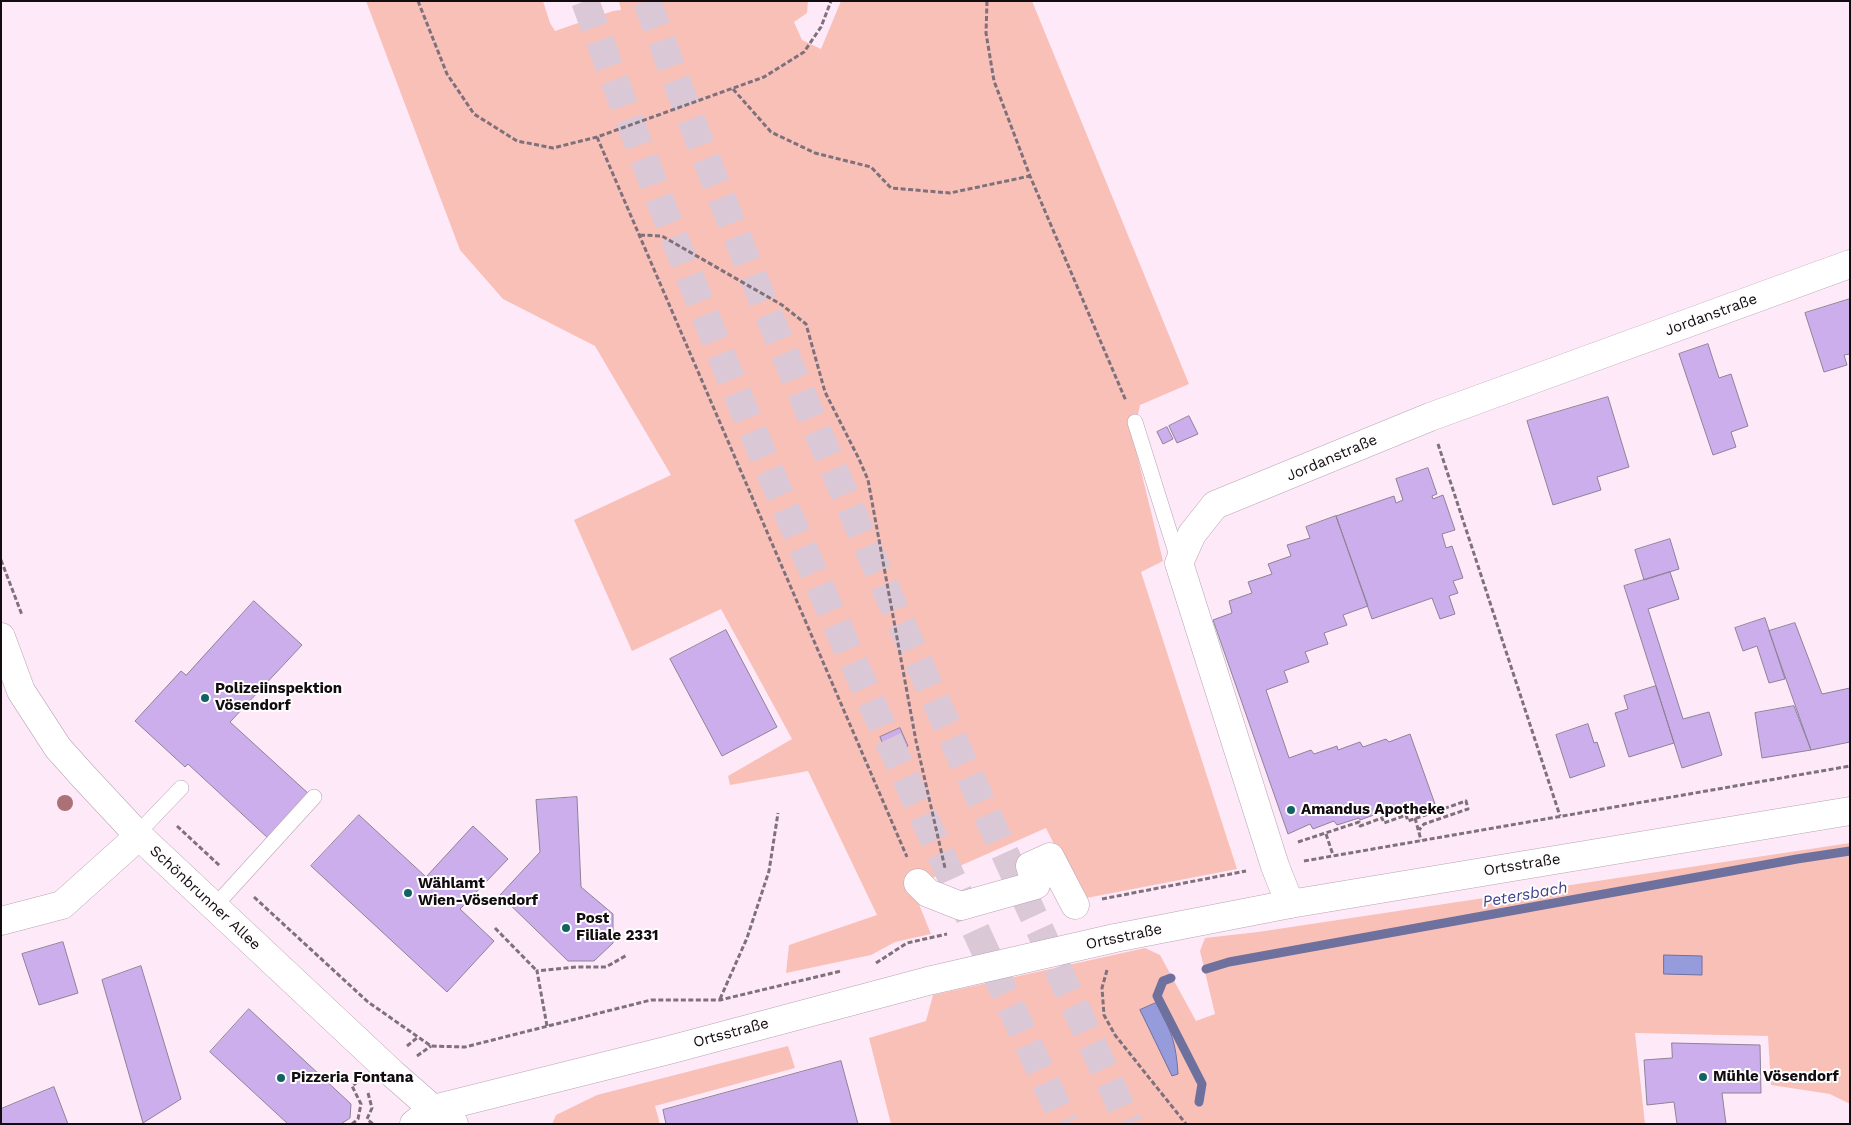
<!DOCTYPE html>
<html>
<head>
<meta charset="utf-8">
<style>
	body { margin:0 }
	#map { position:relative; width:1851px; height:1125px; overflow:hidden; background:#fee9f9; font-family:"Work Sans",sans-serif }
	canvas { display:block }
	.frame { position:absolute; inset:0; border:2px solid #120b10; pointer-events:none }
</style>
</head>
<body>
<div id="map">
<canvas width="1851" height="1125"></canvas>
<div class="frame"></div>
</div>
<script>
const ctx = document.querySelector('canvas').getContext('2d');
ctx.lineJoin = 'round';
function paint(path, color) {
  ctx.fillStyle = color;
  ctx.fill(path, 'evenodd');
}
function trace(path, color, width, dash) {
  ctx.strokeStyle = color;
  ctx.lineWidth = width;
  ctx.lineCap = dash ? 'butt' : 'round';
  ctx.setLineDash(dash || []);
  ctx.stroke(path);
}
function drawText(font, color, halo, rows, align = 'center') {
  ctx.font = font + ' "Work Sans",sans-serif';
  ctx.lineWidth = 4;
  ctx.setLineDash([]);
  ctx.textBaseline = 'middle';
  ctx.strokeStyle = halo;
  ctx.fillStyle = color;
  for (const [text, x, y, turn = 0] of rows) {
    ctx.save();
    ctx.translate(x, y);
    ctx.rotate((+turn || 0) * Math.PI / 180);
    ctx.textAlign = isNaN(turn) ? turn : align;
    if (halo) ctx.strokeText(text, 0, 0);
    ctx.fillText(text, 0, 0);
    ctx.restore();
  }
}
paint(new Path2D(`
	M366 1H543L550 23 555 31 613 11 621 10 619 1H808L807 13 794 22 802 40 821 49 841 1H1032L1189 384 1140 405 1133 438 1163 561 1141 572 1237 869 1081 899 1046 828 912 887 931 934 895 942 871 955 786 973 789 945 877 915 808 771 730 785 728 776 792 739 721 609 632 651 574 520 671 475 595 346 503 299 460 250Z
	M1850 843V1104L1830 1094 1771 1085 1768 1036 1635 1033 1645 1124H891L869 1038 926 1021 933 995 1145 948 1160 955 1196 1021 1215 1014 1200 951 1205 938 1258 932Z
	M788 1046 795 1068 655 1106 660 1124H552L556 1115 597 1095Z`), '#f9c0b8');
const water = new Path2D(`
	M1664 955 1702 956V975L1664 974Z
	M1156 1003C1171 1030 1176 1042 1178 1074L1172 1076 1140 1010Z`);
paint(water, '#969cdb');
trace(water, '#6e709e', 1);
trace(new Path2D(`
	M1206 969 1229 962 1797 859 1850 851
	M1171 978 1163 981 1157 996 1202 1084 1199 1102`), '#6e709e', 9);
const building = new Path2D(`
	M1850 299V354L1844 355 1847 365 1824 372 1805 313Z
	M1708 344 1719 378 1731 374 1748 426 1731 432 1736 447 1713 455 1679 354Z
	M1608 397 1629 467 1597 477 1601 490 1553 505 1527 421Z
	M1189 416 1198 434 1177 443 1169 426Z
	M1167 427 1173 439 1163 444 1157 432Z
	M1428 468 1437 494 1432 496 1433 499 1443 495 1455 530 1442 534 1446 548 1452 546 1463 578 1453 581 1458 593 1449 596 1455 614 1440 619 1432 598 1372 619 1336 516 1394 496 1396 503 1403 500 1396 479Z
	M1336 516 1368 606 1343 615 1347 625 1324 633 1328 644 1305 652 1309 662 1284 671 1288 682 1266 690 1289 758 1311 750 1314 754 1337 746 1338 750 1360 742 1363 747 1386 739 1389 742 1410 734 1435 804 1409 814 1406 808 1384 817 1382 812 1360 820 1359 818 1337 825 1334 821 1313 829 1310 824 1288 834 1213 620 1232 613 1229 601 1252 593 1248 582 1272 574 1268 564 1291 556 1287 545 1310 538 1306 527Z
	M1670 539 1679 569 1644 580 1635 550Z
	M1670 572 1679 599 1648 609 1683 719 1709 712 1722 755 1682 768 1624 586Z
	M254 601 302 645 230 722 310 795 269 839 188 764 185 767 135 721 181 671 186 675Z
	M1765 618 1785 679 1769 683 1757 646 1743 651 1735 628Z
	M1795 623 1822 694 1850 688V742L1811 750 1769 631Z
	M726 630 777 727 722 756 670 659Z
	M1656 686 1674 743 1629 757 1615 713 1628 709 1624 696Z
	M1794 706 1811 750 1762 758 1755 713Z
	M1588 724 1594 743 1597 742 1605 766 1570 778 1556 735Z
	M900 728 908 746 888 756 880 737Z
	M577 797 581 887 613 914V943L594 961H568L500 895 540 852 536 800Z
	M359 815 426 877 473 826 508 859 460 909 494 941 447 992 311 866Z
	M63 942 78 993 39 1005 22 954Z
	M141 966 181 1099 143 1123 102 980Z
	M249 1009 351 1104 350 1118 341 1124H288L210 1052Z
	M1672 1043 1760 1045 1761 1093H1722L1726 1124H1677L1674 1102 1647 1105 1644 1060 1672 1058Z
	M841 1061 858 1124H666L663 1110Z
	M54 1087 68 1124H1V1109Z`);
paint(building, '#ccaeec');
trace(building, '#8c8397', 1);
trace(new Path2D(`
	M585 1C620 95 655 189 692 282 805 567 937 845 1065 1124
	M647 1C786 384 959 753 1129 1124`), '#dbc8d6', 28, [28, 14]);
const lane = new Path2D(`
	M1135 422 1179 562
	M137 834 181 788
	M214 907 314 797`);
const street = new Path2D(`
	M918 883 928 893 961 906 1036 885 1030 866 1050 857 1075 905
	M1290 904 1275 866 1179 563 1192 534 1215 505 1430 417 1850 264
	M1 921 62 905 139 836`);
const secondary = new Path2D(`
	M1 637 21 691 58 748 84 777 139 836 393 1074 433 1109 454 1124
	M414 1124 433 1109 669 1050 928 981 1115 938 1290 904 1850 811`);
trace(lane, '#b7a4b3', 16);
trace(street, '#b7a4b3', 29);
trace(secondary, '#b7a4b3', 29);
trace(new Path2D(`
	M418 1 447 74 474 114 517 141 553 148 597 137 764 77 804 52 821 27 831 1
	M987 1 986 33 994 81 1030 176 1126 401
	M733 89 771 132 815 153 871 167 891 188 950 193 1030 176
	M597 137 907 857
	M640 235 662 236 782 305 806 324 825 392 859 459 868 480 916 741 945 868
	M1438 444 1560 816
	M1 560 22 615
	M1415 818 1421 840
	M177 826 220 866
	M1326 834 1333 855
	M1298 842 1359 822 1360 826 1382 818 1384 823 1406 815 1408 821 1466 801 1468 809 1424 824 1419 830
	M1304 861 1850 766
	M254 897 368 1002 431 1046 465 1047 651 1000H720L841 971
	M1102 899 1246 871
	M495 928 537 971
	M876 963 907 943 947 934
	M1107 970 1102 988 1104 1015 1115 1035 1186 1124
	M720 999 747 938 769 871 778 813
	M547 1026 537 971 577 967H606L627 955
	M407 1046 418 1037
	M417 1056 431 1046
	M368 1093 372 1108 367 1119 373 1124
	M352 1124 358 1119 361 1104 352 1086 359 1081`), '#7e717b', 3, [5, 2.5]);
trace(lane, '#fff', 15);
trace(street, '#fff', 28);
trace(secondary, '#fff', 28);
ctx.fillStyle = '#ab7177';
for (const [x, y] of [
	[65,803]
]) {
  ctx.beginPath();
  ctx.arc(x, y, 8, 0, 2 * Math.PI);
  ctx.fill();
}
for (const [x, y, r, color] of [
	[205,698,5,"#116264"],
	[1291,810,5,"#116264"],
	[408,893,5,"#116264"],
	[566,928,5,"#116264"],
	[1703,1077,5,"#116264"],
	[281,1078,5,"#116264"]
]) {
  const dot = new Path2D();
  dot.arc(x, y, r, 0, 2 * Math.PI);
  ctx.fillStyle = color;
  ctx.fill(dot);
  trace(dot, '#fdfdfd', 2);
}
drawText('15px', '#120b10', '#fdfdfd', [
	["Jordanstraße",1711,315,-20],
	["Jordanstraße",1332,458,-23],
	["Ortsstraße",1522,865,-9],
	["Schönbrunner Allee",205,898,43],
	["Ortsstraße",1124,937,-12],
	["Ortsstraße",731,1033,-15]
]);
drawText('bold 15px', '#120b10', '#fdfdfd', [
	["Polizeiinspektion",215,689],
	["Vösendorf",215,706],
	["Amandus Apotheke",1301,810],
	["Wählamt",418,884],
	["Wien-Vösendorf",418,901],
	["Post",576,919],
	["Filiale 2331",576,936],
	["Mühle Vösendorf",1713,1077],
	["Pizzeria Fontana",291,1078]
], 'left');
drawText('italic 16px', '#41418c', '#fdfdfd', [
	["Petersbach",1525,895,-10]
]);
</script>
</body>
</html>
